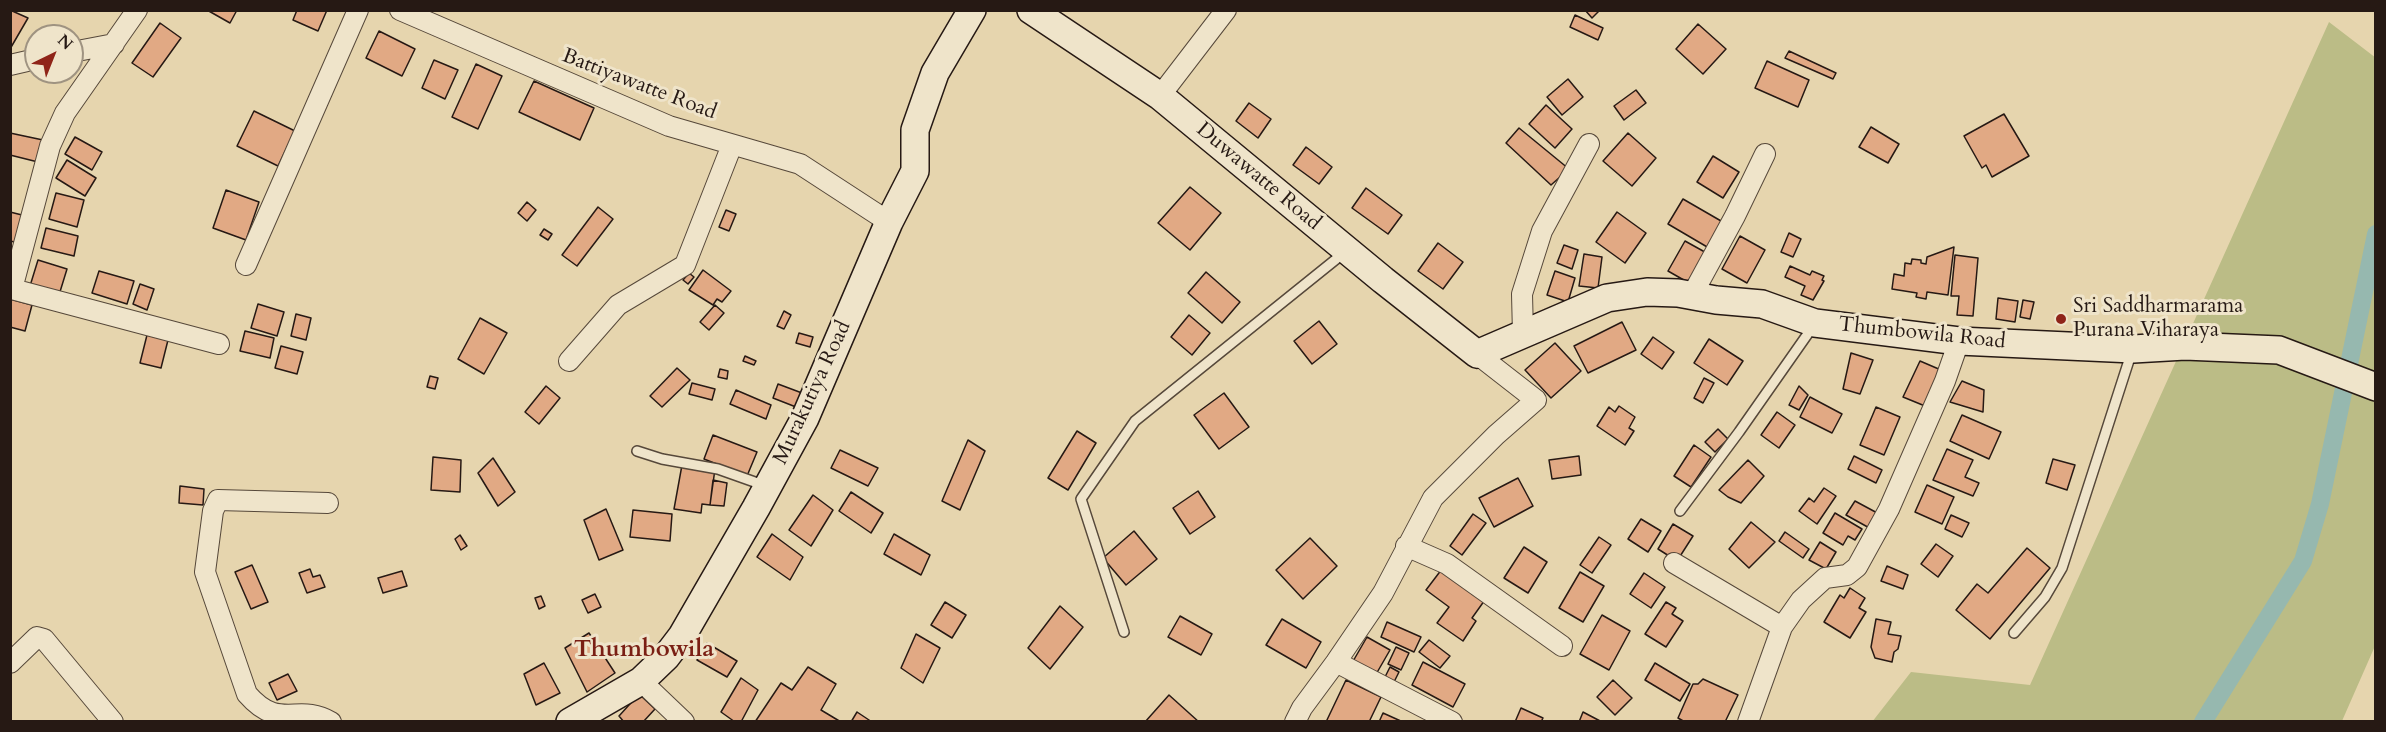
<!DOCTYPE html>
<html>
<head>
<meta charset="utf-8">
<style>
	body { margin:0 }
	#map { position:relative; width:2386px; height:732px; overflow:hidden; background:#e6d5ae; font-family:Cardo,serif }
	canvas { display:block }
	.frame { position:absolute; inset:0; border:12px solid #261914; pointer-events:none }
	.north { position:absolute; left:24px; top:24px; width:60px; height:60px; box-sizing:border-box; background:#efe4ca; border:2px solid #9f9381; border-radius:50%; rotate:43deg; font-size:16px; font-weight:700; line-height:24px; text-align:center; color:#261914 }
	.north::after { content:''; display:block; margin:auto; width:21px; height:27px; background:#8f2418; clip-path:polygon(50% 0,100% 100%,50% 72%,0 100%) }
</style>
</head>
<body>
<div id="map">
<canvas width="2386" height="732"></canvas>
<div class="frame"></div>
<div class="north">N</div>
</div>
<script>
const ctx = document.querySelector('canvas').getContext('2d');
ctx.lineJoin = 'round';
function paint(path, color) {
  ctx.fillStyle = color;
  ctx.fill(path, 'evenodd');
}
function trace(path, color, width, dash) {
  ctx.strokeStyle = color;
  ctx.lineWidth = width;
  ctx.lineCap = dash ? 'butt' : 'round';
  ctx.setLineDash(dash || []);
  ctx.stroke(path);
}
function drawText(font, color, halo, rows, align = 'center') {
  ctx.font = font + ' Cardo,serif';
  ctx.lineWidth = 6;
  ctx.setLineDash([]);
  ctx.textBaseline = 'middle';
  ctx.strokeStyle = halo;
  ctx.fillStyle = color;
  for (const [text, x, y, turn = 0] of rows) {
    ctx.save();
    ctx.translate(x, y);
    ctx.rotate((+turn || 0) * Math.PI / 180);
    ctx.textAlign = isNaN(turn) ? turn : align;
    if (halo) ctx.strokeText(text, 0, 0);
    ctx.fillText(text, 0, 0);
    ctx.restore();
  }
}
paint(new Path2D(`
	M2329 22 2376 58 2375 646 2342 721 1872 722 1911 672 2030 685Z`), '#bbbc86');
trace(new Path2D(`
	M2203 722 2303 561 2320 504 2376 234`), '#96b8af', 18);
const building = new Path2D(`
	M10 10 28 18 10 49Z
	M207 10H237L230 23Z
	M297 10H327L318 31 293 20Z
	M1585 10H1600L1592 18Z
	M1575 15 1603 28 1598 40 1570 27Z
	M160 23 181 38 153 77 132 63Z
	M1698 24 1726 49 1703 74 1676 49Z
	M379 31 415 49 402 76 366 58Z
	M1789 51 1836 73 1833 79 1785 58Z
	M434 60 458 70 445 99 422 88Z
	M1767 61 1809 80 1798 107 1755 88Z
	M476 64 502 76 478 129 452 117Z
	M1568 79 1583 97 1562 115 1547 97Z
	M534 81 594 108 580 140 519 112Z
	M1636 90 1646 103 1624 120 1614 106Z
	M1249 103 1271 119 1258 138 1236 121Z
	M1546 105 1572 129 1555 148 1529 124Z
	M254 111 295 131 278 166 237 146Z
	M2004 114 2029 156 1992 177 1986 165 1982 168 1964 136Z
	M1871 127 1899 144 1888 163 1859 147Z
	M1519 128 1569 169 1551 185 1506 143Z
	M10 133 43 140 38 162 10 155Z
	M1628 133 1656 158 1632 186 1603 161Z
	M75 137 102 152 92 170 65 154Z
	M1306 147 1332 167 1319 184 1293 165Z
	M1713 156 1739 172 1723 198 1697 182Z
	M67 160 96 178 85 196 56 178Z
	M1190 187 1221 213 1190 250 1158 223Z
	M1366 188 1402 215 1388 234 1352 208Z
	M226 190 259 202 246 240 213 228Z
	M56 193 84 200 77 227 49 219Z
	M1683 199 1728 225 1714 251 1668 224Z
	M527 202 536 210 527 221 518 213Z
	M598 207 613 219 577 266 562 255Z
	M726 210 736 214 729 231 719 227Z
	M10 212 26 216 19 243 10 241Z
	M1617 212 1646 233 1625 263 1596 242Z
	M46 228 78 236 74 256 41 248Z
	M544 229 552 234 548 240 540 235Z
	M1789 233 1801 239 1793 257 1781 252Z
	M1740 236 1765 250 1747 283 1722 269Z
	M1685 241 1712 256 1696 287 1668 271Z
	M1438 243 1463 262 1443 289 1418 271Z
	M1564 245 1578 250 1572 269 1557 263Z
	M1954 247 1948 295 1927 292 1926 299 1916 297 1917 293 1892 289 1894 274 1904 276 1905 263 1911 264 1912 259 1921 260V263L1926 264 1927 257Z
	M1584 254 1602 257 1598 288 1579 286Z
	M1955 255 1978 258 1973 316 1957 315 1959 296H1951Z
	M38 260 67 269 59 295 30 286Z
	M1790 266 1810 275 1812 271 1824 276 1822 280 1824 281 1813 300 1801 295 1805 286 1785 277Z
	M703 270 731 291 722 302 717 299 713 305 689 290Z
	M99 271 134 281 127 304 92 293Z
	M1555 271 1575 278 1568 302 1547 295Z
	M1206 272 1240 302 1222 323 1188 293Z
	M689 273 694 277 688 284 683 280Z
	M140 284 154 289 147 310 133 304Z
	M1998 298 2018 301 2015 322 1996 319Z
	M10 299 32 305 25 331 10 327Z
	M2023 300 2034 302 2030 319 2020 317Z
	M258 304 284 312 277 336 251 328Z
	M715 305 724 313 709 330 700 322Z
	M784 311 791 315 784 329 777 326Z
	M296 314 311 318 306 340 291 336Z
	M1189 315 1210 333 1192 355 1171 337Z
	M480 318 507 333 484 374 458 359Z
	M1319 321 1337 344 1312 364 1294 341Z
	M1622 322 1636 350 1588 373 1574 346Z
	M245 331 274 338 270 358 240 351Z
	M799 333 813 337 810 347 796 343Z
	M147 335 168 340 161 368 140 363Z
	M1653 337 1674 352 1662 369 1641 354Z
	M1709 339 1743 361 1727 385 1694 363Z
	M1555 343 1581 371 1551 398 1525 370Z
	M281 346 303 352 297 374 275 368Z
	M1851 353 1873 360 1860 394 1843 389Z
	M745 356 756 361 754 365 743 361Z
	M1920 361 1941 370 1925 406 1903 397Z
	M677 368 690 380 662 407 650 396Z
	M720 369 728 371 727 379 718 377Z
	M430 376 438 378 435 389 427 387Z
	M1704 378 1714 383 1703 403 1694 398Z
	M1962 381 1984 390 1983 412 1950 402Z
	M692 383 715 389 712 400 689 394Z
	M778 384 802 393 796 407 773 398Z
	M546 386 560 398 539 424 525 412Z
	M1799 386 1808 395 1799 410 1789 405Z
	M736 390 771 405 766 419 730 404Z
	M1224 393 1249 427 1219 449 1194 415Z
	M1810 397 1842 414 1832 433 1800 417Z
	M1619 406 1635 417 1629 428 1634 431 1625 445 1597 426 1609 407 1615 412Z
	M1876 407 1900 417 1884 455 1860 445Z
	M1777 412 1795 425 1779 448 1761 435Z
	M1962 415 2001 432 1989 459 1950 441Z
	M1718 429 1728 439 1715 452 1705 442Z
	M1077 431 1096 443 1068 490 1048 478Z
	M713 435 757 452 747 476 704 459Z
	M968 440 985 451 960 510 942 501Z
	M1694 445 1711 457 1691 487 1674 476Z
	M1947 449 1973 460 1965 477 1979 483 1973 496 1933 480Z
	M840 450 878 468 868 486 831 468Z
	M1579 456 1581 475 1552 479 1549 460Z
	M1854 456 1882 470 1876 483 1848 469Z
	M433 457 461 460 460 492 431 490Z
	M493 458 515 492 498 506 478 473Z
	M2053 459 2075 465 2067 490 2046 483Z
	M1748 460 1764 476 1741 503 1728 497 1719 490Z
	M682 465 715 469 710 505 702 504 701 513 674 509Z
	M1518 478 1533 506 1494 527 1479 498Z
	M713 480 727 483 724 506 710 505Z
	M1927 485 1954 497 1942 524 1915 512Z
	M180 486 204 489 203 505 179 503Z
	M1824 488 1836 496 1817 524 1799 511 1809 498 1814 502Z
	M1198 491 1215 517 1190 534 1173 508Z
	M851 492 883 513 871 533 839 511Z
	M813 495 833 510 811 546 789 530Z
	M1855 501 1881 515 1873 530 1846 515Z
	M606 509 623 550 599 560 584 520Z
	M633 510 672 514 670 541 630 537Z
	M1835 513 1862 529 1855 540 1848 536 1843 545 1823 533Z
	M1473 514 1486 523 1462 555 1450 546Z
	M1951 515 1969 523 1962 537 1945 529Z
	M1641 519 1661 531 1648 552 1628 539Z
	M1751 522 1775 542 1749 568 1729 549Z
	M1673 524 1693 536 1677 561 1658 549Z
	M1134 531 1157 559 1126 585 1103 558Z
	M1785 532 1809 549 1803 558 1779 541Z
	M772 534 803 557 790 580 757 557Z
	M894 534 930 555 921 575 884 554Z
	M460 535 467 546 461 550 455 539Z
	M1599 537 1611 545 1592 573 1580 565Z
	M1310 538 1337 566 1303 599 1276 570Z
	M1820 542 1836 552 1826 569 1809 560Z
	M1936 544 1953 556 1938 577 1921 564Z
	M1524 547 1547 562 1528 593 1504 578Z
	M2027 548 2050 568 1990 639 1956 610 1977 584 1988 593Z
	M252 565 268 602 251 609 235 572Z
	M1445 565 1487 597 1472 618 1476 621 1463 641 1437 623 1449 607 1426 590Z
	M1887 566 1908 575 1903 589 1881 581Z
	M310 569 313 577 320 575 325 587 307 593 299 573Z
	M402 571 407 586 383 593 378 578Z
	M1580 572 1604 586 1583 622 1559 608Z
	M1644 573 1665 587 1651 608 1630 594Z
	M1850 588 1865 598 1859 608 1866 612 1850 638 1824 622 1840 595 1844 598Z
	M595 594 601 607 588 613 582 600Z
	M541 596 545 606 539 609 535 598Z
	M945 602 966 615 952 638 931 625Z
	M1666 602 1676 608 1672 614 1683 621 1666 647 1645 634Z
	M1060 606 1083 627 1050 669 1028 648Z
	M1602 615 1630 631 1609 670 1580 654Z
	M1180 616 1212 634 1201 655 1168 637Z
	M1282 619 1321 642 1306 668 1266 645Z
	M1876 619 1891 622 1888 634 1901 636 1898 649 1894 652 1892 662 1875 658 1871 647Z
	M1387 622 1421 637 1414 652 1381 637Z
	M589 633 615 673 587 692 565 648Z
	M916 634 940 648 923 683 901 668Z
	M1367 637 1390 650 1375 676 1352 663Z
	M1429 640 1450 656 1440 668 1419 652Z
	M707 643 737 661 727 677 697 660Z
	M1396 647 1409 653 1401 670 1388 664Z
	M1423 662 1465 684 1453 707 1412 685Z
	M544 663 560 693 536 705 524 674Z
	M1655 663 1690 684 1680 701 1645 680Z
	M808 667 836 684 821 710 841 722H755L781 683 792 690Z
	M1390 667 1399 672 1393 684 1384 679Z
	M288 674 297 691 277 700 269 683Z
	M741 678 758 690 741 722H735L721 712Z
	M1703 679 1738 695 1725 722H1685L1678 718 1693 684H1698Z
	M1346 680 1381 697 1369 722H1326Z
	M1613 680 1632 698 1615 715 1597 697Z
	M639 694 655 709 643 722H624L619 716Z
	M1169 695 1199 722H1145Z
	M1521 708 1543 718 1541 722H1515Z
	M857 712 872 722H851Z
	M1583 712 1602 722H1579Z
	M1383 713 1403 722H1379Z`);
paint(building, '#e1a984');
trace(building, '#261914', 1.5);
const lane = new Path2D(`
	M637 451 662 459 718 469 766 486
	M1680 511 1739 432 1814 325
	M1124 632 1081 499 1135 421 1345 252
	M2014 633 2045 597 2062 568 2132 351`);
const street = new Path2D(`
	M137 10 65 113 50 146 12 289 219 344
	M400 10 669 126 800 164 889 222
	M72 52 114 44
	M10 65 36 59
	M1160 96 1226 10
	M246 265 358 10
	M1692 295 1735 216 1765 154
	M1523 334 1522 294 1542 231 1589 144
	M569 361 618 305 685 265 732 145
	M328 503 218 500 213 511 205 572 247 694C280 732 297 702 331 722
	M1406 546 1447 564 1562 646
	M1674 563 1782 627
	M1336 662 1452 722
	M10 663 37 637 44 639 113 722
	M641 681 684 722
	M1295 722 1302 708 1336 662 1383 593 1433 498 1496 435 1536 400 1477 354
	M1748 722 1782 627 1801 600 1825 578 1847 575 1857 567 1889 509 1945 381 1959 341`);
const secondary = new Path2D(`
	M1031 10 1160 96 1383 280 1477 354 1607 298 1647 292 1678 293 1716 300 1762 304 1815 323 1959 341 2133 349 2185 346 2279 350 2376 387
	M570 722 641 681 666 657 682 636 756 508 805 418 889 222 915 171V130L935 73 972 10`);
trace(lane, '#56483a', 12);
trace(street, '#56483a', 22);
trace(secondary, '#261914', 30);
trace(lane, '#efe4ca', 9);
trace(street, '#efe4ca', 20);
trace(secondary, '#efe4ca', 27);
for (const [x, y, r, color] of [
	[2061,319,6,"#8f2418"]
]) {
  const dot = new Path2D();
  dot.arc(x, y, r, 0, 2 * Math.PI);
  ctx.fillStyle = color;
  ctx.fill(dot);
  trace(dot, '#efe4ca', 2);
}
drawText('21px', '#261914', '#efe4ca', [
	["Battiyawatte Road",639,85,21],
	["Duwawatte Road",1258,177,40],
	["Thumbowila Road",1922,334,6],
	["Murakutiya Road",813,393,-65]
]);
drawText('21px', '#261914', '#efe4ca', [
	["Sri Saddharmarama",2073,307],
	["Purana Viharaya",2073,331]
], 'left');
drawText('bold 24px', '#7a1f14', '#efe4ca', [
	["Thumbowila",644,650]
]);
</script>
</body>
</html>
